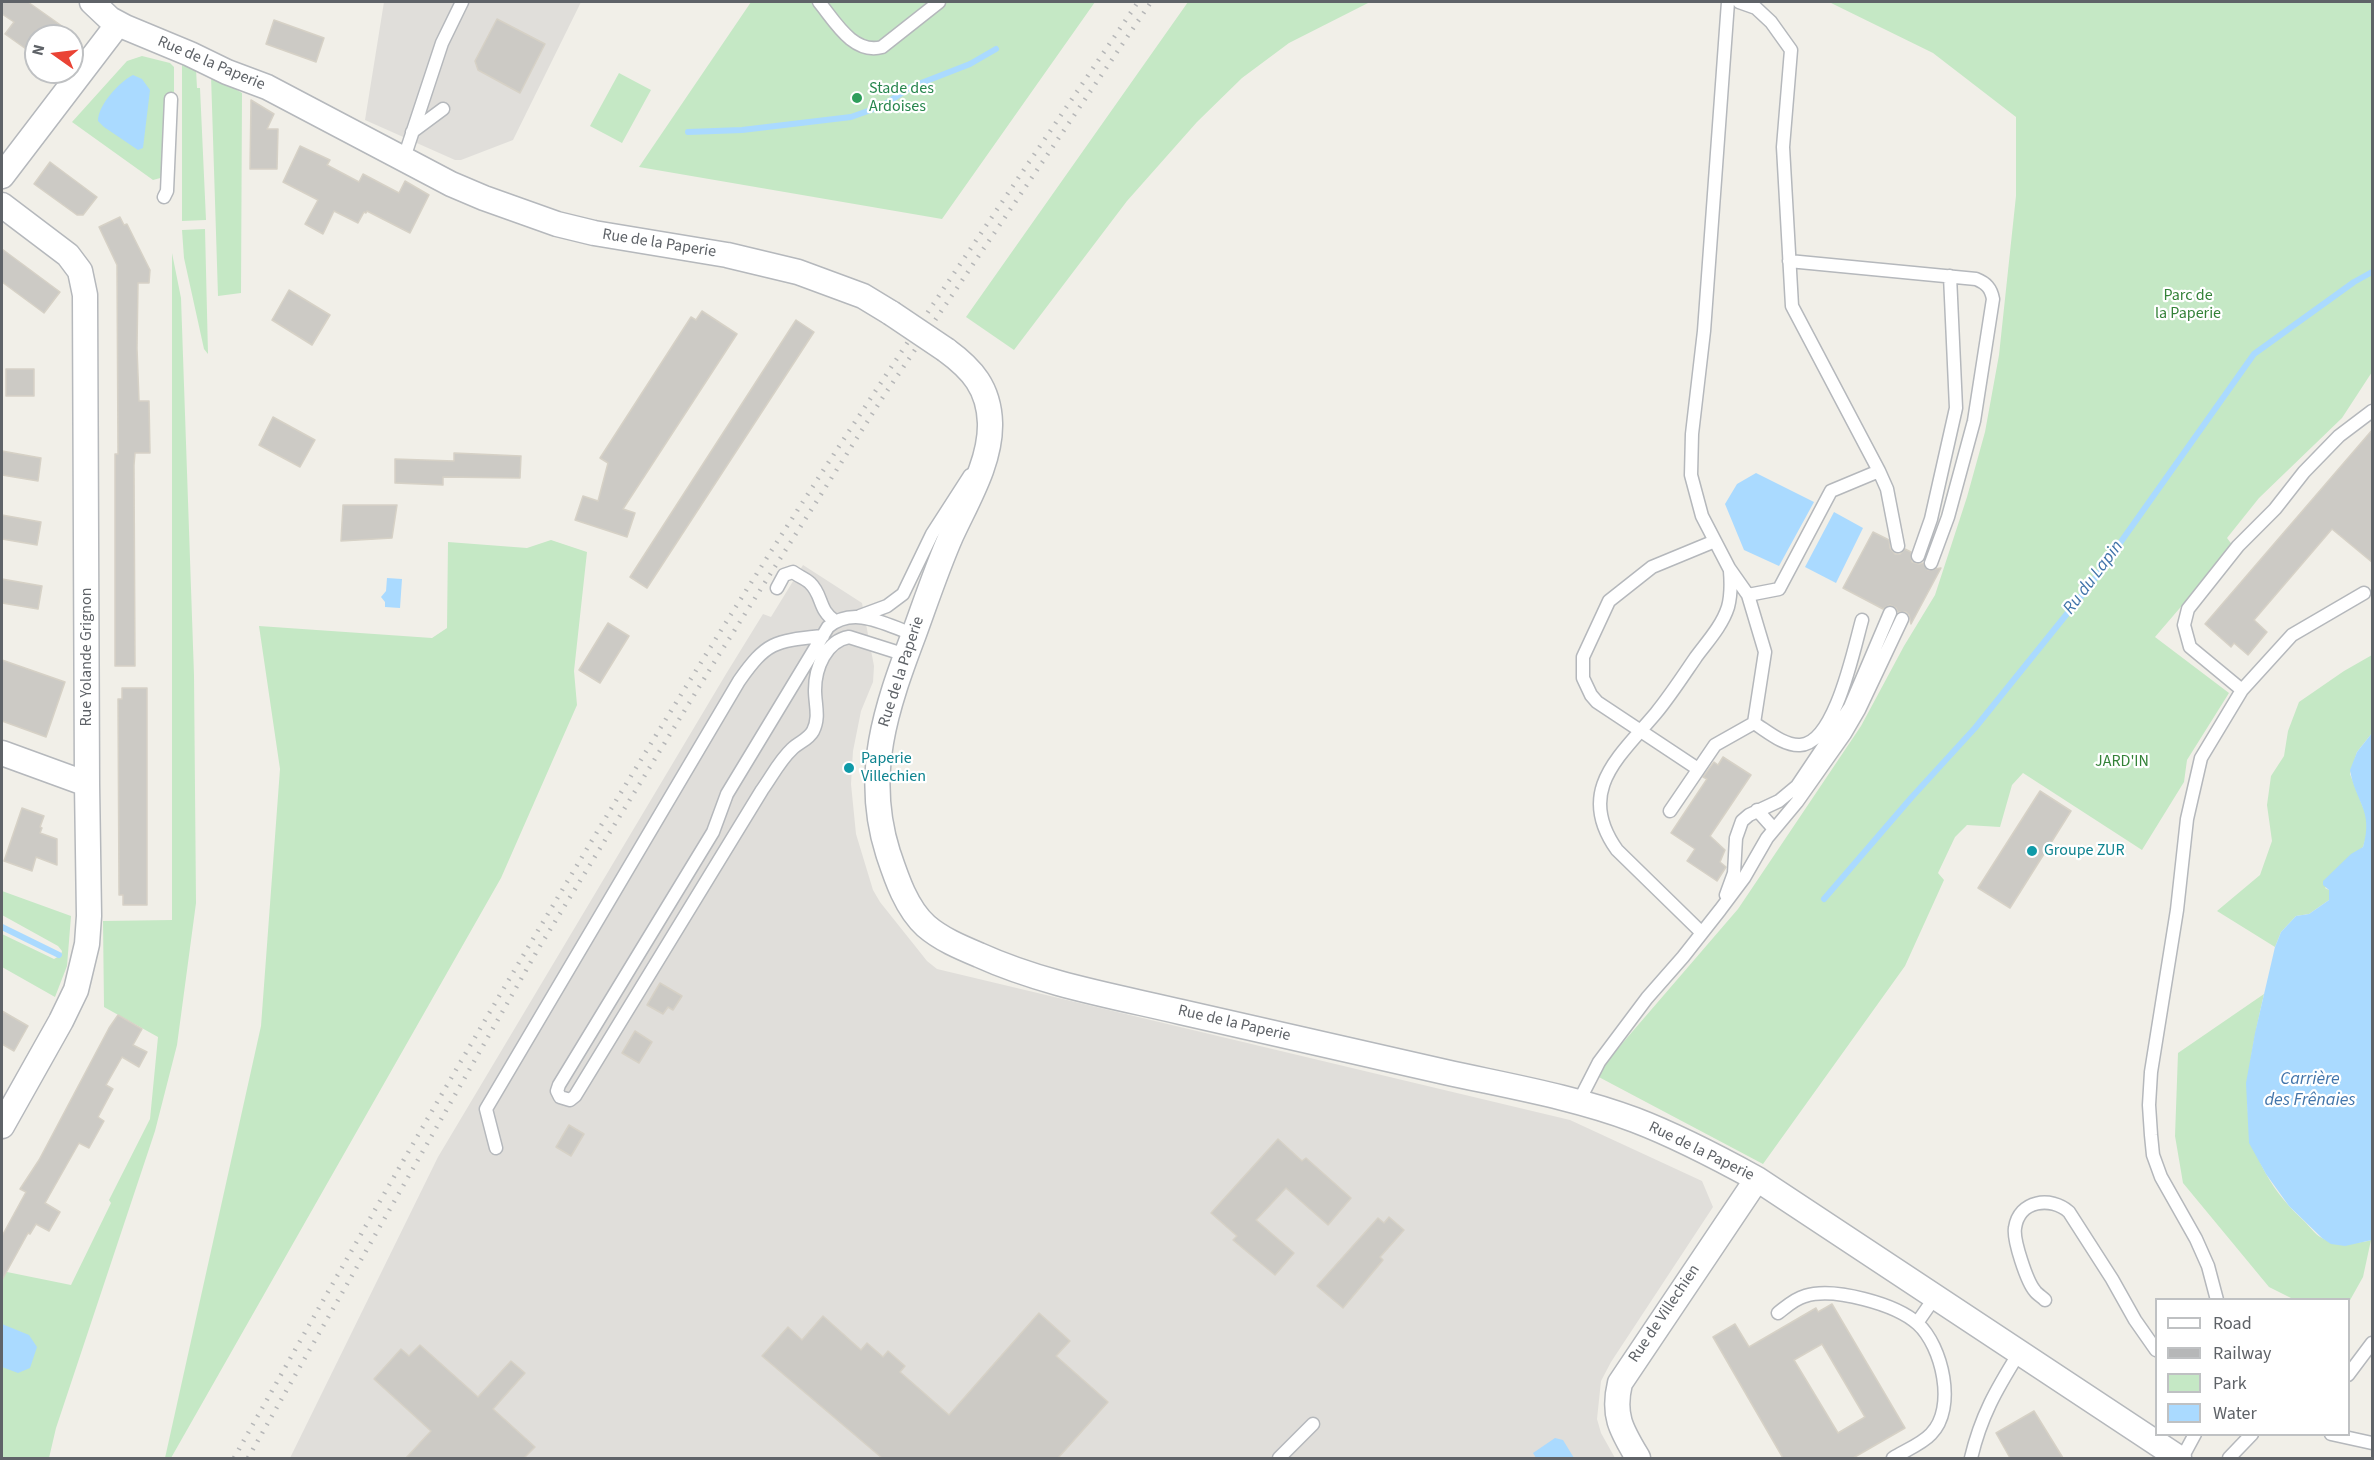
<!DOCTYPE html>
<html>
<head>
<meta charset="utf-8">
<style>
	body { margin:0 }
	#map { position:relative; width:2374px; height:1460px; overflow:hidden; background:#f1efe8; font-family:"Source Sans 3",sans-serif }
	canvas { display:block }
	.frame { position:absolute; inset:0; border:3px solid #5f6368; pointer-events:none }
	.legend { position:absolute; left:2155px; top:1298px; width:195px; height:138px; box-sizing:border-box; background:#fff; border:2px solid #bfc1c3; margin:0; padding:8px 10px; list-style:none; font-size:18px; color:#5f6368 }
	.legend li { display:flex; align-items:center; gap:12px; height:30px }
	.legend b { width:30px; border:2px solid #bfc1c3 }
	.north { position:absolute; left:24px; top:24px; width:60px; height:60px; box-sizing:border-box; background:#fff; border:2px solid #bfc1c3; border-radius:50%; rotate:284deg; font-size:16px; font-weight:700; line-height:24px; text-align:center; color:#5f6368 }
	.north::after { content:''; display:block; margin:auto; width:21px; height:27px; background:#ea4335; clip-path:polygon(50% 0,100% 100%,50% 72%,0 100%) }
</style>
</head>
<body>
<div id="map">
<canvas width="2374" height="1460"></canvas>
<div class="frame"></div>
<ul class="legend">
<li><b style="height:8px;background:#fff"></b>Road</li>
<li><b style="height:8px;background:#b6b7b8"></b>Railway</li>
<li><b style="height:16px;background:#c5e8c5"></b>Park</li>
<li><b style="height:16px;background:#aadaff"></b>Water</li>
</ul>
<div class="north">N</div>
</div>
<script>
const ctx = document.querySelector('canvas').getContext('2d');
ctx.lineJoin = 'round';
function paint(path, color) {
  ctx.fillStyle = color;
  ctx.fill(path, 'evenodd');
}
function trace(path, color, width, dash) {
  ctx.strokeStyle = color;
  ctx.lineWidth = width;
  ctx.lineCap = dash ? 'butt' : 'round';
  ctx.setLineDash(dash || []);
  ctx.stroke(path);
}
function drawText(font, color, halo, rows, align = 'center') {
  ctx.font = font + ' "Source Sans 3",sans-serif';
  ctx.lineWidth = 4.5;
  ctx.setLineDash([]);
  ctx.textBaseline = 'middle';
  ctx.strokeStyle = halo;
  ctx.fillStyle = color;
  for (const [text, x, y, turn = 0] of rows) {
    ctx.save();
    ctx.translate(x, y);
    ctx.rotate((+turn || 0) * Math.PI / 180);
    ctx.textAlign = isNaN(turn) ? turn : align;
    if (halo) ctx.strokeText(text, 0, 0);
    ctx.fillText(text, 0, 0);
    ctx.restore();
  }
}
paint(new Path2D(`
	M384 2H581L513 140 461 160H455L365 120Z
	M803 565 862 603 874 666 873 682 861 711 853 751 851 784 856 834 873 890 880 902 927 961 937 969 1570 1120 1702 1181 1713 1207 1611 1362 1601 1381 1597 1419 1601 1433 1615 1458H290L438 1157 726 674 763 614 771 617Z`), '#e0deda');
paint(new Path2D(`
	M751 2H1095L942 219 639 167Z
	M1188 2H1370L1289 43 1242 78 1197 122 1127 201 1014 350 966 317Z
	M1829 2H2372V372L2342 418 2259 498 2227 538 2233 546 2155 637 2229 693 2187 760 2184 782 2142 850 2023 773 2012 785 2000 827 1967 825 1955 837 1938 873 1944 880 1905 966 1763 1164 1595 1075 1738 909 1861 726 1904 646 1935 595 1967 497 1985 432 1999 355 2016 196V117L1933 53Z
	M142 56 170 63 174 67V96H166L167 169 164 177 153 180 72 122 127 61Z
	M182 65 196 69 197 88H200L206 220 182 221Z
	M619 73 651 90 622 143 590 126Z
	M211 75 242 93 241 293 218 296Z
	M205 229 208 354 204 349 184 258 182 230Z
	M172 253 181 298 194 675 196 903 177 1045 155 1131 56 1428 49 1458H2V1271L71 1285 111 1203 109 1200 150 1119 158 1037 104 1007 103 921 172 920Z
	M551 540 587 552 574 671 577 705 501 878 171 1458H165L261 1026 280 769 259 626 432 638 447 628 448 542 527 548Z
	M2372 655V733L2357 752 2350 774 2368 820V831L2363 847 2325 888 2329 890V900L2309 914 2296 916 2281 932 2275 947 2217 911 2260 875 2272 841 2267 805 2271 776 2284 756 2288 731 2299 702 2344 671Z
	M2 891 71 916 67 966 55 997 2 967V934L54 959 61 955 62 951 58 946 2 915Z
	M2264 994C2244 1083 2229 1149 2302 1219 2308 1224 2315 1235 2322 1238 2333 1244 2360 1244 2371 1240L2363 1277 2349 1302 2348 1300 2293 1299 2269 1287 2183 1183 2175 1136 2178 1053Z`), '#c5e8c5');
paint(new Path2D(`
	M133 75 142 79 150 90 143 148 138 150 104 127 98 121C98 105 119 82 133 75Z
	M1756 473 1814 502 1779 566 1744 550 1725 504 1737 484Z
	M1834 512 1863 528 1836 583 1805 567Z
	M387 578 402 579 400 608 385 607V602L381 597 386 591Z
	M2372 733V1240L2345 1246 2331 1244 2322 1238 2289 1206 2266 1174 2249 1143 2246 1083 2255 1033 2275 947 2281 932 2296 916 2309 914 2329 900V890L2323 885V881L2351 854 2363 847C2374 810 2355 802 2350 770L2357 752Z
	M2 1324 29 1335 37 1347 30 1368 18 1373 2 1367Z
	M1555 1438 1563 1440 1574 1458H1536L1533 1453Z`), '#aadaff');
trace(new Path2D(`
	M688 132 742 130 851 117 882 106 911 87 970 64 996 49
	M1824 899 1911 798 1975 728 2091 584 2254 354 2354 282 2372 272
	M2 927 59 955`), '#aadaff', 6);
const building = new Path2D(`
	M2 2H28L76 36H36L26 49 5 34 14 22 2 14Z
	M497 19 545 44 520 93 478 70 475 61Z
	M274 20 324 38 316 62 266 44Z
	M251 100 274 114 267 129H278L277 169H250Z
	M300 146 330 160 327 165 359 182 363 174 399 193 405 181 429 195 410 233 367 211 366 213 364 212 358 223 334 211 323 234 305 224 318 200 283 182Z
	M50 162 97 197 83 215H77L34 184Z
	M120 217 124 225 127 224 150 270 149 283H138L137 348 139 401H149L150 453H135L134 465 135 666H115V454H118L117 265 99 227Z
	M2 249 60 292 44 313 2 282Z
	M289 290 330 315 312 345 272 320Z
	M702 311 737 334 623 509 635 513 627 537 575 520 583 496 598 501 608 463 600 458 691 317 696 320Z
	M796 320 814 332 647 588 630 577Z
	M6 369H34V396H6Z
	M273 417 315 440 300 467 259 445Z
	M2373 429V563L2332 529 2254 620 2267 632 2248 655 2234 643 2231 647 2205 624Z
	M2 451 41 458 38 481 2 475Z
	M454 453 521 456 520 478 443 477V485L395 483V459L454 461Z
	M343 505H397L392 538 341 541Z
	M2 515 41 522 37 545 2 539Z
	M1873 532 1889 540 1890 548 1895 554H1900L1905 549 1911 552 1912 562 1919 564 1923 563 1928 570 1941 568 1911 624 1909 615 1906 612H1898L1896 608 1890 605 1883 609 1843 588Z
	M2 579 42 586 38 609 2 603Z
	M608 623 629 636 600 683 579 670Z
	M2 660 65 682 46 737 2 721Z
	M122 688H147V905H123V895H119L118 699H122Z
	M1723 757 1751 775 1710 836 1725 850 1720 862 1726 867 1717 881 1687 861 1695 849 1671 833 1707 779 1703 777 1714 762 1718 765Z
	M2040 791 2071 811 2010 908 1978 888Z
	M22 808 44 816 40 827 42 828 40 833 57 839V865L36 857 32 871 4 861Z
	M660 983 682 996 673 1010 668 1007 663 1014 647 1005Z
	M2 1011 28 1026 14 1051 2 1044Z
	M118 1015 142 1029 133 1045 147 1052 139 1067 122 1057 106 1085 113 1089 98 1117 104 1121 89 1148 79 1143 45 1203 60 1212 49 1231 36 1224 30 1234 28 1233 2 1280V1236L26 1192 20 1189 39 1160 109 1028Z
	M635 1031 652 1042 639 1063 622 1053Z
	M569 1125 584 1134 571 1156 556 1147Z
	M1278 1139 1302 1161 1306 1158 1351 1198 1328 1225 1286 1188 1256 1220 1294 1253 1275 1275 1233 1240 1237 1236 1211 1213Z
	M1389 1217 1404 1230 1380 1257 1383 1260 1343 1308 1317 1286 1378 1218 1384 1223Z
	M1832 1304 1905 1428 1853 1458H1783L1713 1337 1735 1324 1749 1347 1816 1308 1818 1312ZM1822 1344 1865 1417 1838 1433 1794 1360Z
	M1039 1313 1070 1341 1056 1356 1108 1402 1058 1458H882L762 1356 788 1327 802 1340 823 1316 861 1350 867 1343 883 1357 888 1351 905 1366 900 1372 949 1415Z
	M420 1345 478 1397 511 1361 525 1373 493 1409 535 1447 524 1458H406L431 1431 374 1379 401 1349 409 1356Z
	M2034 1411 2063 1458H2010L1996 1433Z`);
paint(building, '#cccac5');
trace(building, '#d6d1c6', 1.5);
const service = new Path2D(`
	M819 2C834 20 853 55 882 47L939 2
	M1728 2 1704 331 1692 434 1691 475 1702 516 1729 568 1748 595 1765 652 1754 723
	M1739 2 1756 8 1771 22 1791 50 1783 147 1792 306 1879 471 1831 491 1779 589 1748 595
	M412 132 443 109
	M404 158 442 43 462 2
	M164 197 167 191 171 99
	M1789 261 1976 279C1986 283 1991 288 1993 299L1974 421 1948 517 1931 563
	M1879 471 1887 489 1898 546
	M1918 556 1931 519 1956 408 1950 276
	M777 588 784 575 793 572C798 576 806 579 810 583 823 595 818 610 835 621
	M860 616 887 606 903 594 932 534 970 475
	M906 655 849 637C826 641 815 668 815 690 815 705 820 717 813 731 808 740 799 742 792 749 780 760 772 776 762 790L575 1096 570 1100 560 1097 557 1091 559 1085 713 832 727 794 828 627C854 605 886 625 913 634
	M2242 690 2190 647 2184 625 2188 609 2238 546 2275 509 2304 472 2339 436 2372 411
	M1754 723C1767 731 1784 746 1800 745 1835 744 1854 648 1862 620
	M1698 769 1597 702 1591 695 1583 678V657L1609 601 1652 567 1715 541
	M1757 810 1774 829
	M1670 811 1715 745 1754 723
	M1726 895 1734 873 1736 838 1742 821 1749 815 1779 801 1797 786 1850 707 1890 613
	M1702 933 1617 850C1575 791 1619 757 1656 713 1670 696 1683 676 1696 657 1707 642 1722 626 1728 607 1731 596 1731 583 1730 571
	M1578 1103 1599 1062 1647 998 1683 957 1720 910 1744 878 1767 838 1797 802 1845 734 1859 710 1902 619
	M496 1148 486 1109 739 681C767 641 775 641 823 636
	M2045 1300C2042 1297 2037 1294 2035 1291 2027 1282 2013 1240 2015 1228 2019 1200 2051 1196 2069 1212L2112 1279 2135 1320 2156 1350
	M2217 1300 2208 1266 2196 1239 2161 1177 2153 1155 2151 1135 2149 1105 2151 1072 2177 910 2187 819 2201 758 2242 690 2292 635 2364 593
	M1778 1313C1786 1307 1794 1299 1805 1296 1834 1287 1896 1304 1918 1324 1942 1346 1957 1408 1931 1434 1922 1444 1904 1451 1893 1458
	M1917 1323 1935 1297
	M2348 1375 2372 1343
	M2331 1434 2372 1443
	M1279 1458 1313 1424
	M1971 1458C1981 1416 1996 1390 2019 1353
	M2182 1458 2195 1434
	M2229 1458 2252 1434`);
const minor = new Path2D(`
	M92 2 110 19 125 27 190 54 227 72 267 87 451 184 484 198 557 224 594 233 727 255 798 272 863 296 891 313
	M2 176 118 24
	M2 205 68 255 80 271 85 295 87 784 89 916 87 944 76 990 61 1021 2 1126
	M946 350C972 369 989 388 990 423 991 462 967 501 951 536 937 568 926 601 914 634 886 708 863 774 888 853 896 877 906 908 926 926 941 939 960 947 979 955 1043 984 1113 996 1181 1012 1269 1032 1357 1052 1445 1072 1508 1086 1574 1097 1635 1120 1677 1136 1717 1157 1757 1179L2179 1458
	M2 753 87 784
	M1638 1458C1622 1431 1612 1416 1620 1383L1757 1179`);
trace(service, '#b5b8bc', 15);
trace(minor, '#b5b8bc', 27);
trace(service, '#fff', 12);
trace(minor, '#fff', 24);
trace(new Path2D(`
	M234 1458C386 1188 541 919 705 656 843 434 991 218 1138 2
	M248 1458 537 951 715 661 883 397 1151 2`), '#b6b7b8', 4.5, [1.5, 8]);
const minorBridge = new Path2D(`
	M891 313 946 350`);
trace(minorBridge, '#b5b8bc', 27, []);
trace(minorBridge, '#fff', 24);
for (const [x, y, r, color] of [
	[857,98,6,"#2e9e5b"],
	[849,768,6,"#0f9aa8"],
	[2032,851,6,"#0f9aa8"]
]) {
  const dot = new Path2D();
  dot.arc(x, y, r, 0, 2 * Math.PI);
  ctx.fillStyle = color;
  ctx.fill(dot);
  trace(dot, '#fff', 2);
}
drawText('16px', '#5f6368', '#fff', [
	["Rue de la Paperie",211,64,23],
	["Rue de la Paperie",659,244,9],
	["Rue Yolande Grignon",87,657,-90],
	["Rue de la Paperie",902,672,-72],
	["Rue de la Paperie",1234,1024,13],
	["Rue de la Paperie",1701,1152,26],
	["Rue de Villechien",1665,1314,-56]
]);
drawText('16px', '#27864d', '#fff', [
	["Stade des",869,89],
	["Ardoises",869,107]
], 'left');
drawText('16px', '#348238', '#fff', [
	["Parc de",2188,296],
	["la Paperie",2188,314],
	["JARD'IN",2122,762]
]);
drawText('16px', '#0d838f', '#fff', [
	["Paperie",861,759],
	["Villechien",861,777],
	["Groupe ZUR",2044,851]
], 'left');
drawText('italic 18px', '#4174aa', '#fff', [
	["Ru du Lapin",2094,578,-53],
	["Carrière",2310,1080],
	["des Frênaies",2310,1101]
]);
</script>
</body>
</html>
